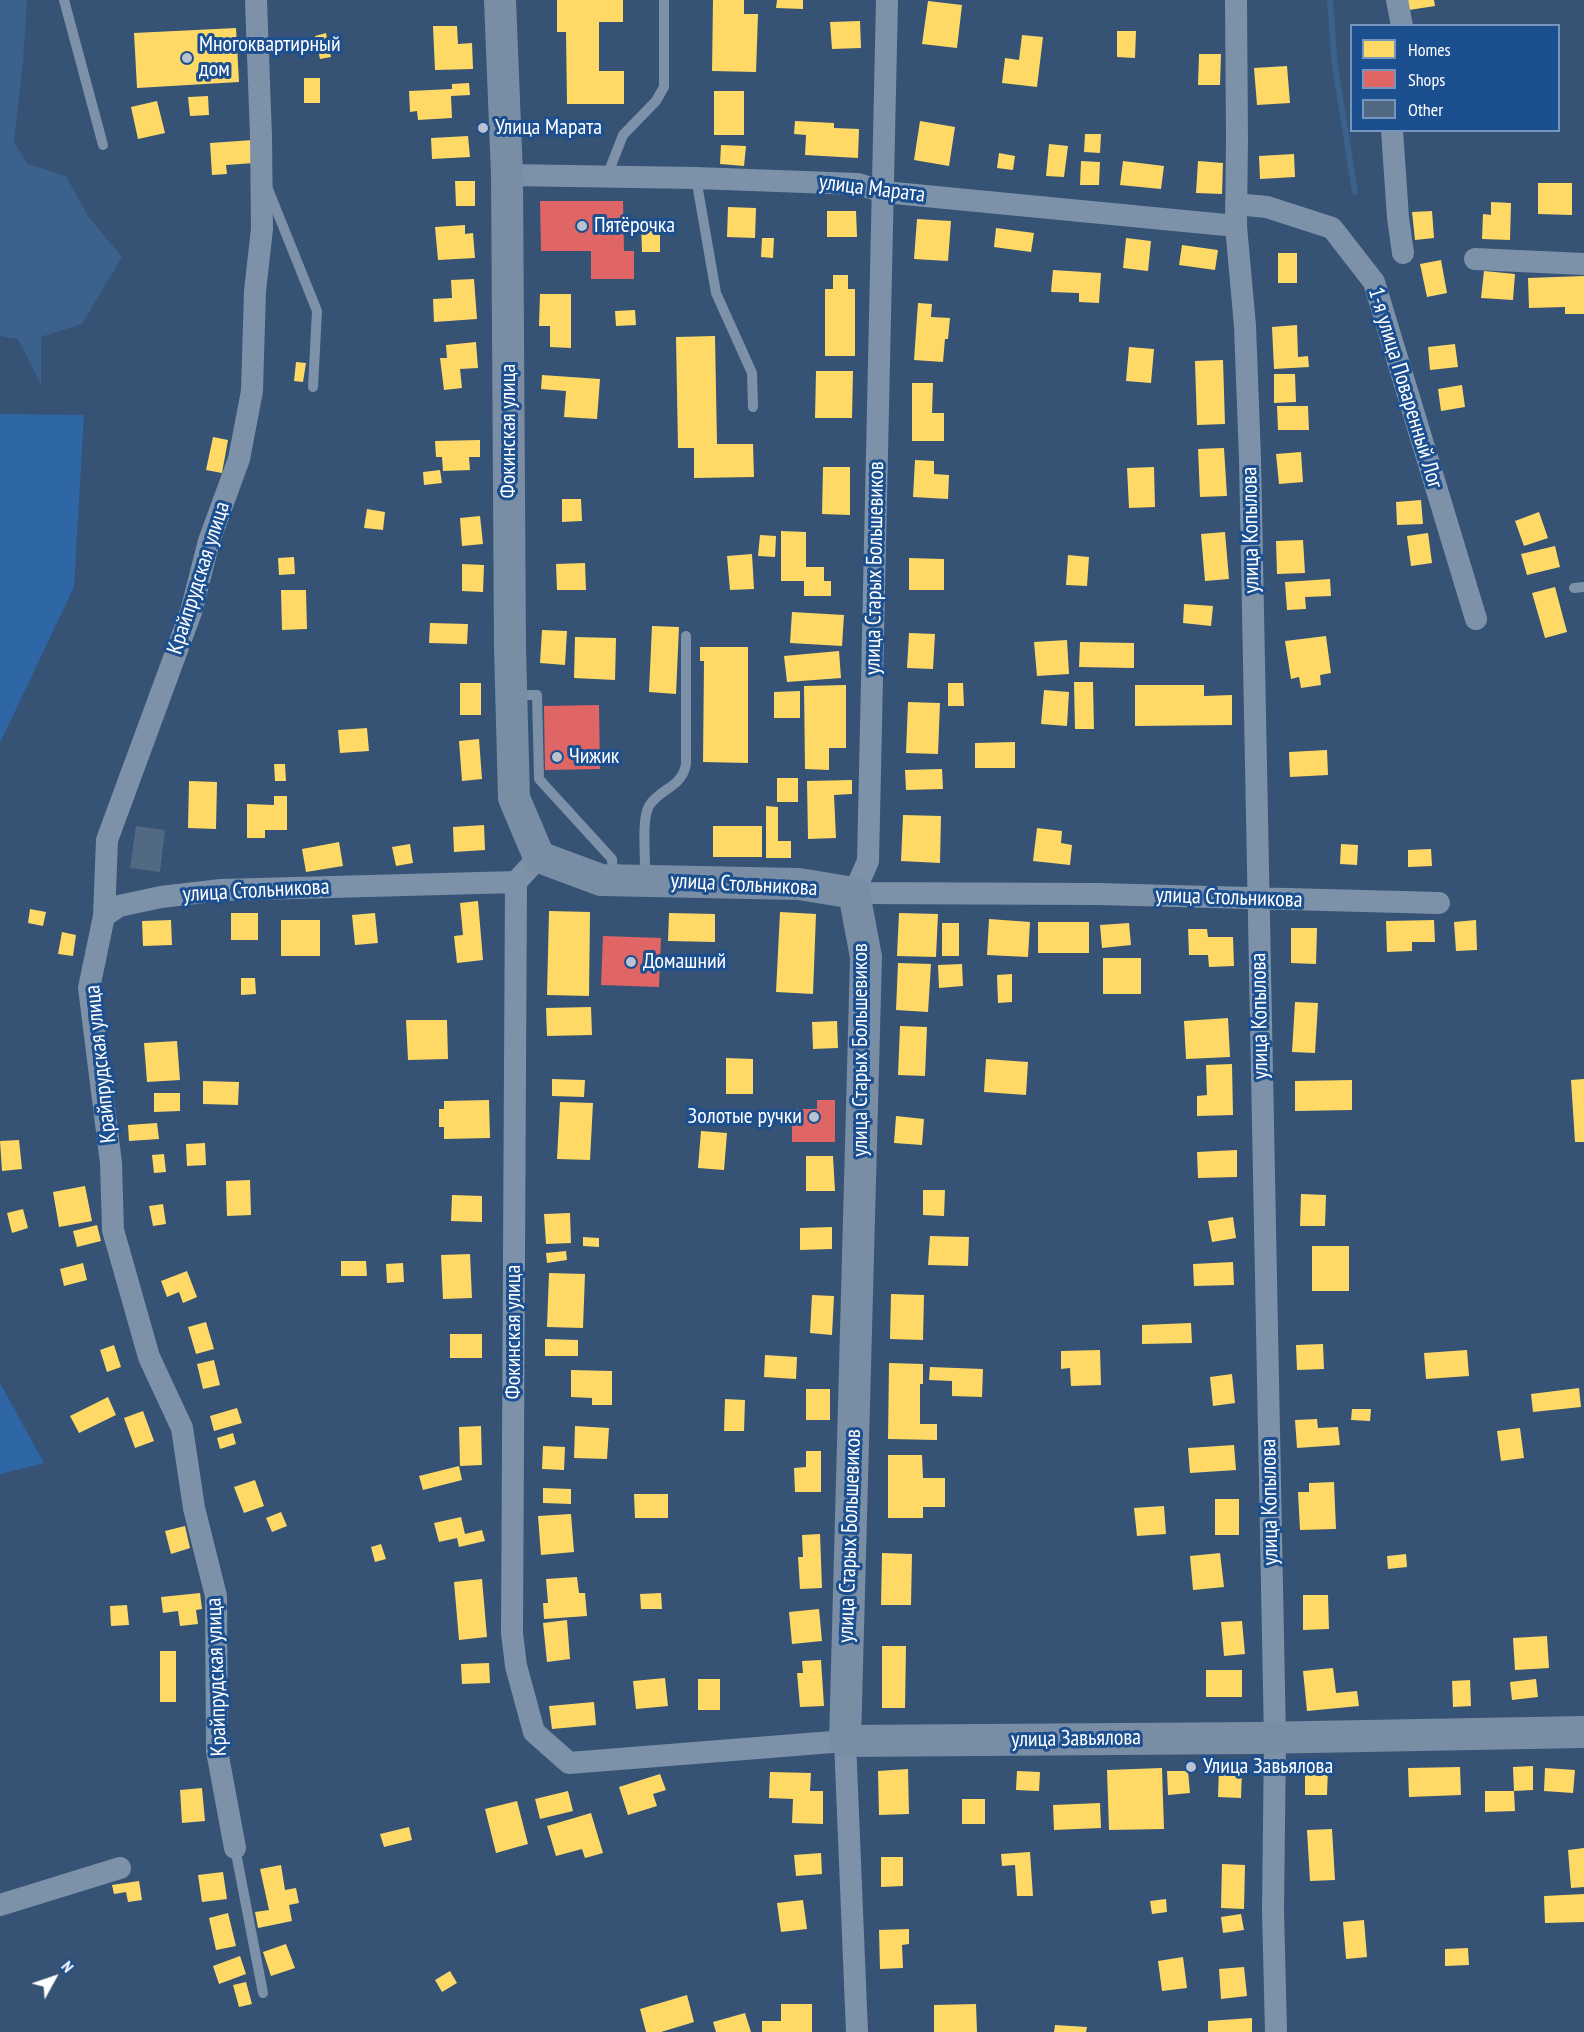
<!DOCTYPE html>
<html>
<head>
<meta charset="utf-8">
<style>
	body { margin:0 }
	#map { position:relative; width:1584px; height:2032px; overflow:hidden; background:#365274; font-family:"PT Sans Narrow",sans-serif }
	canvas { display:block }
	.legend { position:absolute; left:1350px; top:24px; width:210px; height:108px; box-sizing:border-box; background:#1b4f8f; border:2px solid #7695bc; margin:0; padding:8px 10px; list-style:none; font-size:18px; color:#fff }
	.legend li { display:flex; align-items:center; gap:12px; height:30px }
	.legend b { width:30px; border:2px solid #7695bc }
	.north { position:absolute; left:24px; top:1948px; width:60px; height:60px; -webkit-text-stroke:4px #1b4f8f; paint-order:stroke; rotate:50deg; font-size:16px; font-weight:700; line-height:24px; text-align:center; color:#fff }
	.north::after { content:''; display:block; margin:auto; width:21px; height:27px; background:#fff; clip-path:polygon(50% 0,100% 100%,50% 72%,0 100%) }
</style>
</head>
<body>
<div id="map">
<canvas width="1584" height="2032"></canvas>
<ul class="legend">
<li><b style="height:16px;background:#ffd966"></b>Homes</li>
<li><b style="height:16px;background:#e06666"></b>Shops</li>
<li><b style="height:16px;background:#526984"></b>Other</li>
</ul>
<div class="north">N</div>
</div>
<script>
const ctx = document.querySelector('canvas').getContext('2d');
ctx.lineJoin = 'round';
function paint(path, color) {
  ctx.fillStyle = color;
  ctx.fill(path, 'evenodd');
}
function trace(path, color, width, dash) {
  ctx.strokeStyle = color;
  ctx.lineWidth = width;
  ctx.lineCap = dash ? 'butt' : 'round';
  ctx.setLineDash(dash || []);
  ctx.stroke(path);
}
function drawText(font, color, halo, rows, align = 'center') {
  ctx.font = font + ' "PT Sans Narrow",sans-serif';
  ctx.lineWidth = 6;
  ctx.setLineDash([]);
  ctx.textBaseline = 'middle';
  ctx.strokeStyle = halo;
  ctx.fillStyle = color;
  for (const [text, x, y, turn = 0] of rows) {
    ctx.save();
    ctx.translate(x, y);
    ctx.rotate((+turn || 0) * Math.PI / 180);
    ctx.textAlign = isNaN(turn) ? turn : align;
    if (halo) ctx.strokeText(text, 0, 0);
    ctx.fillText(text, 0, 0);
    ctx.restore();
  }
}
paint(new Path2D(`
	M0 414 84 415 74 587 0 743Z
	M0 1383 44 1463 0 1474Z`), '#2f66a5');
paint(new Path2D(`
	M0 0H27L23 63 14 142 28 164 66 176 88 216 122 257 82 324 41 337V385L18 339 0 336Z`), '#3b618d');
paint(new Path2D(`
	M557 0H623V22H599V71H624V104H567L566 32H557Z
	M713 0H744V14H758L756 72 712 71Z
	M777 0H803V9L776 8Z
	M1408 0H1434L1435 6 1409 10Z
	M928 1 962 5 957 48 922 44Z
	M860 21 861 48 832 49 830 22Z
	M433 26H457L458 44 472 43 473 69 435 70Z
	M236 28 239 82 137 88 134 33Z
	M1117 31H1136L1135 58 1117 57Z
	M326 33 331 57 320 59 315 36Z
	M1022 35 1043 37 1037 87 1002 83 1005 58 1019 60Z
	M1199 54H1221L1220 85H1198Z
	M1287 66 1290 103 1257 105 1254 68Z
	M304 78H320V103H304Z
	M469 83 470 95 451 96 452 118 418 120 417 111 410 112 409 91 452 89V84Z
	M714 91H744V135H714Z
	M208 96 209 115 190 116 188 97Z
	M157 101 165 133 138 139 131 107Z
	M795 121 834 123V128L859 129 858 158 805 155 806 135 794 134Z
	M920 121 955 127 949 166 914 160Z
	M1085 134H1101L1100 153 1084 152Z
	M468 136 470 157 432 159 431 138Z
	M253 140 254 163 226 165 227 174 212 175 210 143Z
	M1049 144 1068 146 1064 177 1046 176Z
	M721 145 746 146 744 166 720 164Z
	M999 153 1015 156 1013 170 997 168Z
	M1294 154 1295 177 1260 179 1259 156Z
	M1081 161 1100 162 1099 185H1080Z
	M1123 161 1164 166 1161 189 1120 185Z
	M1198 161 1223 163 1222 194 1196 193Z
	M455 181H475V206H456Z
	M1538 183H1572V215L1538 214Z
	M1491 202 1511 203 1510 240 1482 239 1483 214 1491 215Z
	M728 207 756 208 755 238 727 237Z
	M827 211H856L857 237H827Z
	M1432 211 1434 238 1415 240 1412 212Z
	M917 219 951 221 948 261 914 259Z
	M641 223H660V252H642Z
	M465 225V234L473 233 475 258 438 260 435 227Z
	M996 228 1034 233 1031 252 994 247Z
	M762 238H774L773 258 761 257Z
	M1126 238 1151 241 1148 271 1123 268Z
	M1182 245 1218 250 1215 270 1179 265Z
	M1278 253H1297V283H1278Z
	M1441 260 1447 293 1427 297 1420 264Z
	M1053 270 1101 273 1099 303 1079 302V293L1051 292Z
	M1484 271 1515 274 1513 300 1481 298Z
	M833 275H848V289H855V356H825V289H833Z
	M1584 276V314H1565V307L1529 308 1528 278Z
	M474 279 477 319 434 322 433 299 452 298 451 280Z
	M540 294H571V348L550 347V326H539Z
	M918 303 932 304 931 317 950 318 948 339H945L943 362 914 360Z
	M635 310 636 325 616 326 615 311Z
	M1297 325 1298 357 1308 356 1309 367 1274 369 1272 327Z
	M715 336 717 444H753L754 477 694 478V448H678L676 337Z
	M476 342 478 368 460 369 462 388 444 390 440 358H447L446 345Z
	M1455 344 1458 367 1430 370 1428 347Z
	M1129 347 1154 349 1151 383 1126 381Z
	M1223 360 1225 424 1197 425 1195 361Z
	M296 362 306 363 303 382 294 381Z
	M816 371H853L852 418H815Z
	M1274 374H1295L1296 402 1274 403Z
	M542 375 600 379 597 419 564 417 566 391 541 389Z
	M912 383H933L932 413H944V441H912Z
	M1462 385 1465 407 1441 411 1438 389Z
	M1277 406H1308L1309 430H1278Z
	M213 437 228 440 222 473 206 470Z
	M480 440V457H469L470 470 443 471 442 457H436L435 441Z
	M1224 448 1227 496 1200 497 1198 449Z
	M1301 452 1303 482 1279 484 1276 454Z
	M915 460 934 461V474L949 475 948 499 913 497Z
	M823 467H850V515L822 514Z
	M1154 467 1155 507 1129 508 1127 468Z
	M440 470 442 483 424 485 423 472Z
	M562 499H581L582 521 562 522Z
	M1421 500 1423 524 1397 525 1396 502Z
	M367 509 385 512 383 530 364 528Z
	M1539 512 1548 538 1524 546 1515 521Z
	M480 516 483 544 462 546 460 518Z
	M781 531 806 532V567H824V581H831V596H804V581H781Z
	M1225 532 1229 579 1205 581 1201 534Z
	M1428 533 1432 563 1411 566 1407 536Z
	M760 535 776 536 775 557 758 556Z
	M1303 540 1305 573 1277 574 1276 541Z
	M1555 546 1560 567 1527 575 1521 554Z
	M752 554 754 589 730 590 727 556Z
	M1068 555 1089 557 1087 586 1066 585Z
	M294 557 295 574 279 575 278 558Z
	M909 558 944 559V590H909Z
	M585 563 586 590H557L556 564Z
	M462 564 484 565 483 592 462 591Z
	M1330 579 1331 596 1305 597 1306 609 1287 610 1285 582Z
	M1555 587 1567 632 1545 638 1532 593Z
	M281 590H306L307 629 282 630Z
	M1184 604 1213 606 1211 626 1183 623Z
	M792 612 844 615 842 646 790 643Z
	M430 623 468 624 467 644 429 643Z
	M652 626 679 627 676 694 649 692Z
	M542 630 567 631 565 665 540 663Z
	M909 633 935 634 933 669 907 668Z
	M1326 636 1331 673 1320 675 1321 685 1301 688 1299 677 1291 679 1285 641Z
	M575 637 616 638 615 680 574 678Z
	M1067 640 1069 674 1037 676 1034 642Z
	M1080 642 1134 643V668L1079 667Z
	M700 647H748V763L703 762 704 661H700Z
	M839 651 841 678 787 682 784 656Z
	M1074 682H1093L1094 729H1075Z
	M460 683H481V715H460Z
	M948 683H963L964 706H948Z
	M846 685V748H829V770L805 769 804 686Z
	M1135 685H1204V696L1232 695V725L1135 726Z
	M1044 690 1069 692 1067 726 1041 724Z
	M800 691V718H774V692Z
	M908 702 940 703 938 754 906 753Z
	M367 728 369 751 340 753 338 730Z
	M479 739 482 779 462 781 459 741Z
	M1015 742V768H975V743Z
	M1327 750 1328 775 1290 777 1289 752Z
	M274 764H285L286 781H275Z
	M942 769 943 789 906 790 905 770Z
	M777 778H798V802H777Z
	M852 780V794L834 795 836 838 808 839 807 781Z
	M189 781 217 782 216 829 188 828Z
	M274 796H287V830H265V838H247V804L274 805Z
	M766 806 778 807V841H791V858H766Z
	M903 815 941 816 940 863 901 861Z
	M484 825 485 850 454 852 453 827Z
	M713 826H762V857H713Z
	M1037 828 1062 831 1061 843 1072 845 1070 865 1033 861Z
	M339 842 343 866 306 872 302 849Z
	M410 844 413 863 396 866 392 847Z
	M1341 844 1358 845 1357 865 1340 864Z
	M1431 849 1432 866 1408 867V850Z
	M478 901 483 960 457 963 454 936 463 935 460 903Z
	M30 909 46 912 43 926 28 923Z
	M549 911 590 912 589 996 547 995Z
	M780 912 816 914 813 994 776 992Z
	M231 913H258V940H231Z
	M375 913 378 943 355 945 352 915Z
	M669 913 715 914V942L668 941Z
	M899 913 938 914 936 957 897 956Z
	M989 919 1030 922 1028 957 987 955Z
	M171 920 172 945 143 946 142 921Z
	M281 920H320V956H281Z
	M1434 920 1435 942H1412V951L1387 952 1386 921Z
	M1476 920 1477 950 1456 951 1454 922Z
	M1038 922H1089V953H1038Z
	M942 923H959V956H942Z
	M1129 923 1131 945 1102 948 1100 925Z
	M1291 928H1317L1316 964 1291 963Z
	M1188 929H1207L1208 937H1233L1234 966 1209 967 1208 955H1189Z
	M62 932 76 935 73 956 58 954Z
	M1103 958H1141V994H1103Z
	M898 963 931 964 928 1012 896 1010Z
	M962 964 963 986 939 988 938 965Z
	M1012 974V1002L998 1003 997 975Z
	M241 978H255L256 994 241 995Z
	M1295 1002 1318 1003 1315 1053 1292 1052Z
	M591 1007 592 1035 547 1036 546 1008Z
	M1228 1018 1230 1057 1186 1059 1184 1021Z
	M406 1020H447L448 1059 408 1060Z
	M837 1021 838 1048 813 1049 812 1022Z
	M900 1026 927 1027 925 1076 898 1075Z
	M177 1041 180 1080 147 1082 144 1043Z
	M726 1058 753 1059V1094H726Z
	M986 1059 1028 1062 1026 1095 984 1092Z
	M1232 1064 1233 1115 1197 1116V1096L1207 1095 1206 1065Z
	M552 1079 585 1080 584 1097 552 1096Z
	M1584 1079V1142H1575L1571 1080Z
	M1352 1080V1110L1295 1111V1081Z
	M203 1081 239 1082 238 1105 203 1104Z
	M154 1093H180V1111L154 1112Z
	M489 1100 490 1138 444 1139V1127H439V1109H444V1101Z
	M560 1102 593 1103 590 1160 557 1159Z
	M896 1116 924 1119 922 1145 894 1143Z
	M157 1123 159 1139 129 1141 128 1125Z
	M701 1131 727 1133 724 1170 698 1168Z
	M19 1140 22 1169 2 1171 0 1141Z
	M205 1143 206 1165 187 1166 186 1144Z
	M1237 1150V1177L1198 1178 1197 1152Z
	M164 1154 166 1172 154 1173 152 1155Z
	M806 1156H833L835 1191H806Z
	M250 1180 251 1215 227 1216 226 1181Z
	M85 1186 92 1221 59 1227 53 1192Z
	M923 1190H945L944 1216 923 1215Z
	M1301 1194 1326 1195 1325 1226H1300Z
	M452 1195 482 1196V1222L451 1221Z
	M163 1204 166 1224 153 1226 149 1206Z
	M23 1209 28 1228 12 1233 7 1213Z
	M570 1213 571 1243 546 1244 544 1214Z
	M1233 1217 1236 1238 1212 1242 1208 1221Z
	M97 1225 101 1241 77 1247 73 1231Z
	M832 1227V1249L800 1250V1228Z
	M930 1236 969 1237 968 1266 928 1265Z
	M583 1237 599 1238V1247L583 1246Z
	M1312 1246H1349V1291H1312Z
	M566 1251 567 1260 547 1263 546 1253Z
	M470 1254 472 1298 443 1299 441 1255Z
	M341 1261H366L367 1276H341Z
	M1233 1262 1234 1285 1194 1286 1193 1264Z
	M83 1263 87 1280 64 1286 60 1269Z
	M403 1263 404 1282 387 1283 386 1264Z
	M187 1271 197 1297 183 1303 179 1292 167 1297 161 1281Z
	M549 1273 585 1274 583 1328 547 1327Z
	M891 1294 924 1295 923 1340 890 1339Z
	M812 1295 834 1296 832 1335 810 1333Z
	M206 1322 214 1349 196 1354 188 1327Z
	M1191 1323 1192 1343 1142 1344V1325Z
	M450 1334H482V1358H450Z
	M545 1339 578 1340V1356H545Z
	M1323 1344 1324 1369 1297 1370 1296 1345Z
	M114 1345 121 1367 107 1372 100 1350Z
	M1100 1350 1101 1385 1071 1386 1070 1368 1061 1369V1351Z
	M1467 1350 1469 1376 1426 1379 1424 1353Z
	M765 1355 797 1357 796 1379 764 1377Z
	M214 1360 220 1385 203 1389 197 1364Z
	M889 1363 923 1364V1384H920V1424H937V1440L888 1439Z
	M930 1367 983 1369 982 1397 952 1396V1381L929 1380Z
	M571 1370 612 1371V1405H592V1398L571 1397Z
	M1232 1374 1235 1403 1213 1406 1210 1377Z
	M1579 1388 1581 1407 1533 1412 1531 1394Z
	M806 1389H830V1420H806Z
	M108 1397 116 1415 79 1433 70 1416Z
	M725 1399 745 1400 744 1431H724Z
	M237 1408 242 1423 214 1431 210 1416Z
	M1352 1409H1371L1370 1421 1351 1420Z
	M143 1411 154 1441 135 1448 124 1418Z
	M1317 1419 1318 1428 1338 1427 1340 1445 1297 1448 1295 1420Z
	M481 1426 482 1465 460 1466 459 1427Z
	M575 1426 609 1428 607 1459 574 1458Z
	M1520 1428 1524 1458 1501 1461 1497 1431Z
	M233 1433 236 1444 220 1449 217 1438Z
	M1234 1445 1236 1470 1190 1473 1188 1448Z
	M543 1446 565 1447 564 1470 542 1469Z
	M806 1451H821V1492H795L794 1468 806 1467Z
	M888 1455H922L923 1478H945V1507H923V1518H888Z
	M459 1466 462 1480 423 1490 419 1476Z
	M255 1480 264 1506 244 1513 234 1487Z
	M1334 1482 1336 1529 1300 1530 1298 1492H1309V1483Z
	M543 1488 571 1489V1504L543 1503Z
	M634 1494H668V1518H635Z
	M1215 1499H1239V1535H1215Z
	M1164 1506 1166 1534 1137 1536 1134 1508Z
	M281 1512 287 1526 272 1532 266 1518Z
	M571 1514 574 1552 541 1555 538 1516Z
	M461 1517 465 1534 482 1530 485 1541 459 1547 457 1538 439 1542 434 1523Z
	M185 1526 190 1548 171 1554 165 1531Z
	M820 1534 822 1588 800 1589 798 1557H803L802 1535Z
	M381 1544 386 1559 375 1562 371 1547Z
	M882 1553 912 1554 911 1605H881Z
	M1220 1553 1224 1587 1193 1590 1190 1556Z
	M1406 1554 1407 1567 1388 1569 1387 1556Z
	M577 1577 579 1593H585L587 1616 544 1619 543 1603H548L546 1579Z
	M482 1579 487 1637 459 1640 454 1582Z
	M200 1593 202 1609 196 1610 198 1624 180 1626 178 1611 163 1613 161 1597Z
	M661 1593 662 1609H641L640 1594Z
	M1303 1595H1328L1329 1629 1303 1630Z
	M127 1605 129 1625 111 1626 110 1606Z
	M819 1609 822 1641 792 1644 789 1612Z
	M567 1620 570 1659 547 1662 543 1623Z
	M1242 1621 1245 1654 1224 1656 1221 1622Z
	M1547 1636 1549 1668 1515 1670 1513 1638Z
	M882 1646H906L905 1708H882Z
	M160 1651H176V1702H160Z
	M821 1660 824 1706 800 1707 797 1673H803L802 1661Z
	M489 1663 490 1683 462 1684 461 1664Z
	M1333 1668 1336 1693 1357 1691 1359 1706 1307 1711 1303 1671Z
	M1206 1670H1242V1697H1206Z
	M665 1678 668 1706 636 1709 633 1681Z
	M698 1679H720V1710H698Z
	M1536 1679 1538 1697 1512 1700 1510 1682Z
	M1470 1680 1471 1706 1453 1707 1452 1681Z
	M594 1702 596 1725 552 1729 549 1706Z
	M1533 1766V1790L1514 1791 1513 1767Z
	M1305 1767 1328 1768 1327 1795H1305Z
	M1460 1767 1461 1795 1409 1797 1408 1768Z
	M1162 1768 1164 1829 1109 1830 1107 1770Z
	M1219 1768 1242 1769 1241 1798 1218 1797Z
	M1545 1768 1575 1770 1573 1793 1544 1791Z
	M908 1769 909 1814 879 1815 878 1771Z
	M1017 1771 1040 1772 1039 1791 1016 1790Z
	M1167 1771H1188L1190 1793 1168 1795Z
	M770 1772 811 1773 810 1791H823V1824L792 1823 793 1799 769 1798Z
	M660 1774 666 1790 653 1794 657 1806 628 1815 619 1787Z
	M202 1788 205 1821 182 1823 180 1790Z
	M568 1791 573 1811 540 1819 535 1799Z
	M1485 1791H1514L1515 1811 1485 1812Z
	M962 1799H985V1824H962Z
	M517 1801 528 1844 496 1853 485 1809Z
	M1100 1803 1101 1828 1054 1830 1053 1805Z
	M591 1813 603 1853 585 1858 582 1849 556 1856 547 1826Z
	M409 1827 412 1840 384 1847 380 1834Z
	M1332 1829 1335 1880 1310 1881 1307 1830Z
	M1584 1848V1887L1571 1888 1568 1850Z
	M1030 1852 1033 1896H1017L1015 1865 1002 1866 1001 1854Z
	M821 1853 822 1874 796 1876 794 1855Z
	M881 1857H903V1886L881 1887Z
	M1222 1864 1245 1865 1244 1909 1221 1908Z
	M281 1865 285 1890 296 1888 299 1903 289 1905 292 1921 258 1928 255 1912 269 1910 260 1869Z
	M223 1872 227 1899 202 1902 198 1875Z
	M139 1881 142 1900 128 1902 126 1892 114 1894 112 1885Z
	M1584 1894V1922L1545 1923 1544 1896Z
	M1166 1899 1167 1912 1152 1914 1150 1901Z
	M803 1900 807 1929 781 1932 777 1903Z
	M228 1913 236 1946 216 1950 209 1918Z
	M1241 1914 1244 1930 1223 1933 1221 1917Z
	M1364 1920 1367 1957 1346 1959 1343 1922Z
	M909 1929V1944L902 1945 903 1968 880 1969 879 1930Z
	M286 1944 295 1968 271 1976 263 1952Z
	M1468 1948 1469 1965 1445 1966V1949Z
	M240 1956 246 1974 219 1984 213 1966Z
	M1183 1957 1187 1988 1162 1991 1158 1961Z
	M1244 1967 1247 1996 1221 1999 1219 1969Z
	M450 1971 457 1983 442 1992 435 1980Z
	M246 1982 252 2004 239 2007 233 1985Z
	M687 1995 694 2022 661 2032H646L640 2009Z
	M781 2004H812V2032H762V2021H781Z
	M976 2004 977 2032H934V2005Z
	M745 2013 751 2032H716L713 2022Z
	M1252 2018V2032H1208V2021Z
	M1055 2025 1087 2027 1086 2032H1054Z`), '#ffd966');
paint(new Path2D(`
	M540 201H623L624 251H634V279H591V251H541Z
	M599 705 600 769 545 770 544 706Z
	M603 936 661 938 659 987 601 985Z
	M817 1100H835V1142H792V1109H817Z`), '#e06666');
trace(new Path2D(`
	M1330 0 1335 66 1355 192`), '#3b618d', 6);
paint(new Path2D(`
	M136 826 165 830 160 872 130 868Z`), '#526984');
trace(new Path2D(`
	M64 0 103 145
	M607 176 623 135 656 101 664 87V0
	M696 178 716 293 752 373 753 407
	M268 189 317 311 313 387
	M1574 588 1584 587
	M515 695H537L539 779 612 859 613 878
	M645 877C646 860 641 820 649 806 660 788 682 788 686 764V636
	M235 1848 263 1993`), '#7d92a8', 10);
trace(new Path2D(`
	M887 0 868 861 854 893 1098 894 1439 903
	M1236 0 1237 138 1236 226 1245 326 1250 458 1275 1738 1273 1910 1276 2032
	M1397 0 1402 26
	M1392 130 1398 218 1403 253
	M507 175 696 178 858 184 884 192 1236 226
	M1236 204 1267 207 1332 228 1374 282 1476 619
	M1475 259 1584 264
	M516 882 512 1633 516 1666 534 1732 569 1763 845 1741 857 2032
	M104 916 119 906 161 897 221 890 516 882 539 857
	M235 1848 217 1751 216 1596 194 1508 182 1428 149 1357 113 1230 111 1163 89 988 104 916 107 840 191 612 209 541 239 459 252 391 255 291 262 229 261 137 256 0
	M0 1905 120 1868`), '#7d92a8', 22);
trace(new Path2D(`
	M500 0 507 175 510 648 514 798 539 857 601 880 799 884 854 893 866 957 845 1741 1256 1738 1584 1732`), '#798da4', 32);
for (const [x, y, r, color] of [
	[187,58,6,"#b9c2ce"],
	[483,128,6,"#b9c2ce"],
	[582,226,6,"#b9c2ce"],
	[557,757,6,"#b9c2ce"],
	[631,962,6,"#b9c2ce"],
	[814,1117,6,"#b9c2ce"],
	[1191,1767,6,"#b9c2ce"]
]) {
  const dot = new Path2D();
  dot.arc(x, y, r, 0, 2 * Math.PI);
  ctx.fillStyle = color;
  ctx.fill(dot);
  trace(dot, '#1b4f8f', 2);
}
drawText('22px', '#fff', '#1b4f8f', [
	["Многоквартирный",199,45],
	["дом",199,70],
	["Улица Марата",495,128],
	["Пятёрочка",594,226],
	["Чижик",569,757],
	["Домашний",643,962],
	["Золотые ручки",802,1117,"right"],
	["Улица Завьялова",1203,1767]
], 'left');
drawText('22px', '#fff', '#1b4f8f', [
	["улица Марата",872,189,7],
	["1-я улица Поваренный Лог",1405,388,73],
	["Фокинская улица",509,431,-90],
	["улица Копылова",1251,530,-91],
	["улица Старых Большевиков",875,568,-89],
	["Крайпрудская улица",199,578,-72],
	["улица Стольникова",744,885,3],
	["улица Стольникова",256,891,-3],
	["улица Стольникова",1229,898,2],
	["улица Копылова",1260,1016,-91],
	["улица Старых Большевиков",861,1050,-90],
	["Крайпрудская улица",101,1064,-96],
	["Фокинская улица",514,1332,-90],
	["улица Копылова",1270,1502,-91],
	["улица Старых Большевиков",850,1536,-88],
	["Крайпрудская улица",217,1677,-92],
	["улица Завьялова",1076,1739,-1]
]);
</script>
</body>
</html>
